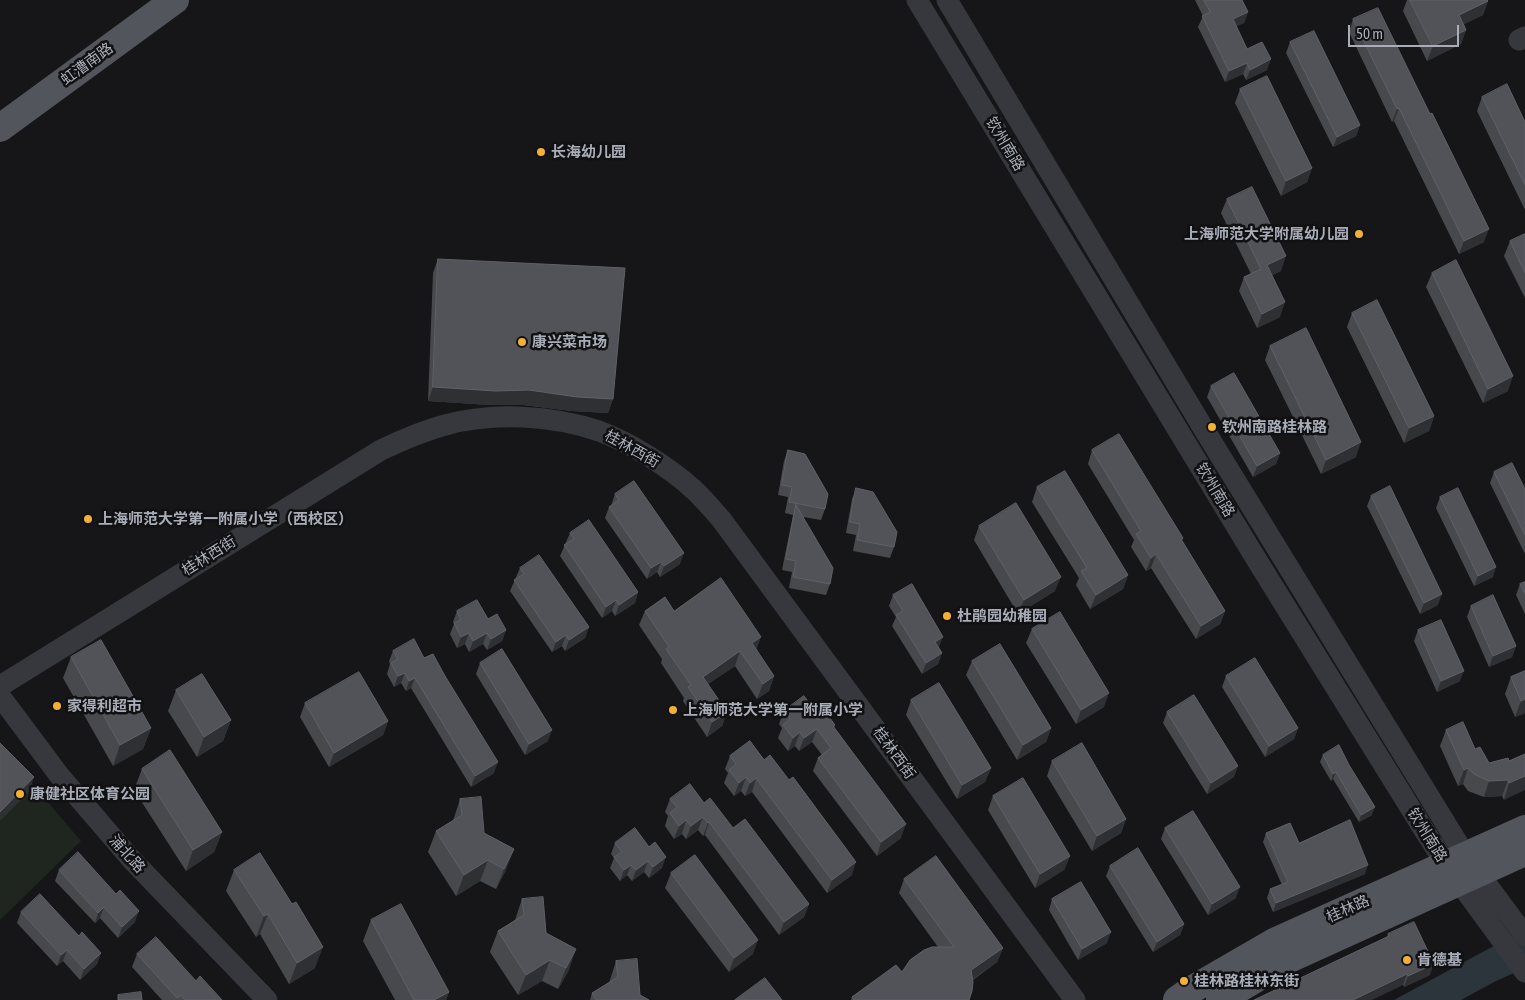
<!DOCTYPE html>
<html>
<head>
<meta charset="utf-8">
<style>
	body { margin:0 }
	#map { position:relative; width:1525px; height:1000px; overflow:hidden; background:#161618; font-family:"Asap Condensed",sans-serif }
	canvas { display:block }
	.scale { position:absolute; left:1348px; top:25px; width:111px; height:22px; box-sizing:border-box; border:2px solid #a8adb8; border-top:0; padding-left:6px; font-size:15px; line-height:18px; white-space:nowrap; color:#a8adb8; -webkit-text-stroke:4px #111113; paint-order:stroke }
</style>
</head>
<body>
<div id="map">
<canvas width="1525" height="1000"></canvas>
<div class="scale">50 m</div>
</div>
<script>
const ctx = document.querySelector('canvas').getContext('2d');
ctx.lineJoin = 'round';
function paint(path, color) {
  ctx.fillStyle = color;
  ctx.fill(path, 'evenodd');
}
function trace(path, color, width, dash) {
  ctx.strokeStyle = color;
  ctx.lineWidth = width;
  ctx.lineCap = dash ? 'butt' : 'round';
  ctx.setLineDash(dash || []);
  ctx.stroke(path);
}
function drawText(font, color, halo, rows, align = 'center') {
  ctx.font = font + ' "Asap Condensed","Noto Sans SC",sans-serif';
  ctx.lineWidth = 5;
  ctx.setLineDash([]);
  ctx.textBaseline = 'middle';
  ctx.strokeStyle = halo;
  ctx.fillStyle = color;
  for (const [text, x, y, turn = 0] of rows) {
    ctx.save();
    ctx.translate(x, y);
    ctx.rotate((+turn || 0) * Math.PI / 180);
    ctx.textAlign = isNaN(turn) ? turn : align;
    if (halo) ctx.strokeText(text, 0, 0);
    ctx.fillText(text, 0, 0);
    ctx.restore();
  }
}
paint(new Path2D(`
	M0 746 81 841 0 920Z`), '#1e261f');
paint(new Path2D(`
	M1525 929V968L1494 982 1461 1000H1394Z`), '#2c353c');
trace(new Path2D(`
	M917 0 1258 562 1424 830 1446 864 1525 972
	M947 0 1205 431 1465 855 1525 936
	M1519 40 1525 37
	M0 686 381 450C402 440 423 431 445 425 494 412 551 415 599 431 629 442 669 467 693 489 703 498 712 509 721 519L1075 1000
	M0 696 59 775 132 860 267 1000`), '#37383d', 21);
trace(new Path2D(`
	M0 128 175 0
	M1177 1000 1191 990 1274 942 1525 829
	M1220 1000 1287 960 1525 852`), '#53555c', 28);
paint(new Path2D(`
	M1195 0H1242L1248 12 1244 23 1236 26 1247 49 1267 70 1246 80 1243 74 1225 82 1198 27 1203 16Z
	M1407 0H1487L1488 1 1483 15 1464 24 1466 30 1461 44 1427 61 1403 11Z
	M1353 19 1430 114 1484 242 1459 254 1394 121 1392 122 1349 32Z
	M1290 42 1360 125 1356 136 1333 147 1286 53Z
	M1240 89 1312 168 1307 182 1281 196 1235 103Z
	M1482 97 1525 122V210L1477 111Z
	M1227 199 1281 271 1272 275 1280 317 1257 328 1239 291 1244 277 1251 274 1221 213Z
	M1525 234V298L1504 256 1510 241Z
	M438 259 613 399 608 413 572 411 523 405H490L428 401 433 273Z
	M1432 273 1508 391 1483 403 1426 287Z
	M1352 313 1434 416 1429 431 1404 443 1347 327Z
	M1270 346 1356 457 1321 474 1265 360Z
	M1211 386 1280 453 1276 464 1253 477 1207 397Z
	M788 450 825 509 821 520 803 517 830 584 826 595 789 588 792 572 782 570 793 515 785 513 788 497 778 495 784 461Z
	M1092 450 1183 538 1182 541 1225 611 1220 624 1196 639 1151 568 1146 571 1131 547 1134 540 1088 464Z
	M1494 472 1525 489V554L1490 483Z
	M1037 487 1128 575 1123 589 1090 609 1076 585 1079 578 1032 502Z
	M856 488 894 547 890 558 853 551 856 535 846 533 852 499Z
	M615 494 680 564 660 577 657 572 647 579 605 518 609 507 611 506Z
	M1371 496 1438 605 1420 614 1367 506Z
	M1440 497 1493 577 1474 586 1436 508Z
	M979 526 1055 591 1018 614 974 540Z
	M570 533 638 592 635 603 615 616 612 611 602 618 560 556Z
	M520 568 589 627 585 638 565 651 562 646 552 652 510 591Z
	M1525 582V614L1516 595 1520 584Z
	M893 595 939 648 942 653 938 664 922 674 892 626 896 617 889 606Z
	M1471 606 1516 646 1512 657 1489 667 1467 617Z
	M457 611 488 619 506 630 502 641 487 650 483 644 469 652 465 644 457 648 450 634 454 624 453 622Z
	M645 611H674L756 650 774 676 769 691 757 699 735 666 708 684 727 712 722 726 707 737 683 701 684 698 661 663 662 659 639 625Z
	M1032 629 1104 707 1076 724 1026 643Z
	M1418 630 1460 681 1437 692 1414 641Z
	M393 651 424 658 494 773 471 787 411 688 406 691 401 683 394 687 387 674 390 664 389 661Z
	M71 657 151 728 143 749 113 766 63 678Z
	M972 661 1051 728 1046 742 1017 760 966 675Z
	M480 663 548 741 525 755 476 674Z
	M1525 671V713L1515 717 1505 694 1511 677Z
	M1226 676 1298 728 1294 739 1265 757 1222 687Z
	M176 690 231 720 223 741 197 757 168 711Z
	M911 700 991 768 985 782 957 799 906 715Z
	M305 703 388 721 383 735 329 767 300 717Z
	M784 711 818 715 835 725 834 728 901 838 877 856 813 771 818 758 822 755 812 742 799 751 795 746 788 751 778 738 782 728 779 724Z
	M1167 712 1234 777 1207 794 1163 723Z
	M1446 730 1475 749 1489 763 1509 761 1525 754 1504 800 1502 796 1484 797 1468 791 1463 784 1458 786 1440 746Z
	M750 741 852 875 827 893 752 792 745 796 741 791 734 796 724 783 728 773 725 769 730 756Z
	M1323 755 1372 815 1359 822 1333 779 1331 781 1320 762Z
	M1052 761 1126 819 1121 833 1092 851 1047 776Z
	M142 769 222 832 214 852 186 871 134 790Z
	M993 796 1070 856 1064 870 1035 888 988 810Z
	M460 799 484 833 506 870 496 889 480 881 456 896 428 852 436 831 453 821Z
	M670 799 704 803 733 828 809 904 804 917 779 935 705 835 703 836 698 830 686 839 682 834 674 839 665 826 668 816 665 812Z
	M1165 828 1236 898 1208 915 1161 839Z
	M1266 833 1299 843 1365 874 1273 912 1267 898 1270 889 1282 885 1263 842Z
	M615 843 662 868 649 878 644 872 632 881 627 875 620 881 610 868 614 858 611 854Z
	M1110 866 1184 924 1180 935 1153 952 1106 876Z
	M59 870 135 922 118 938 100 918 95 923 55 881Z
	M234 870 315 968 289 984 260 934 256 937 226 891Z
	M671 873 753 954 729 972 665 888Z
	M904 879 1003 948 997 962 973 980 969 1000H851L852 997 902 972 938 947 899 893Z
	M522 899 546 933 569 970 558 989 542 981 518 995 490 952 498 931 515 920Z
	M1052 899 1107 943 1078 960 1049 910Z
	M21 912 79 936 101 953 97 964 80 980 63 961 57 966 17 923Z
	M371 920 449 992 446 1000H395L363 941Z
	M1388 934 1430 975 1404 987 1387 937Z
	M137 954 196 981 222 1000H162L132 967Z
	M616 961 640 995 649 1000H590L592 993 609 983Z`), '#47494d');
paint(new Path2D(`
	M1488 1 1483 15 1454 29 1459 15Z
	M1248 12 1244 23 1229 30 1233 19Z
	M1466 30 1461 44 1427 61 1433 46Z
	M1271 59 1267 70 1246 80 1250 70Z
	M1247 63 1243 74 1225 82 1229 71Z
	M1399 108 1394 121 1392 122 1397 109Z
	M1360 125 1356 136 1333 147 1337 137Z
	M1312 168 1307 182 1281 196 1286 181Z
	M1489 229 1484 242 1459 254 1464 241Z
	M1286 256 1281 271 1262 280 1267 265Z
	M1285 302 1280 317 1257 328 1262 314Z
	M1513 376 1508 391 1483 403 1488 389Z
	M433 387 529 390 613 399 608 413 572 411 523 405H490L428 401Z
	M1434 416 1429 431 1404 443 1409 428Z
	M1361 442 1356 457 1321 474 1326 460Z
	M1280 453 1276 464 1253 477 1257 466Z
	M684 553 680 564 660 577 664 566Z
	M1156 554 1151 568 1146 571 1151 558Z
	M661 562 657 572 647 579 651 568Z
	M1496 567 1493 577 1474 586 1478 576Z
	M1128 575 1123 589 1090 609 1096 595Z
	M1061 577 1055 591 1018 614 1024 600Z
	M638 592 635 603 615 616 619 605Z
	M1442 594 1438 605 1420 614 1424 603Z
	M616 600 612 611 602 618 606 607Z
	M1225 611 1220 624 1196 639 1201 626Z
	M589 627 585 638 565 651 569 640Z
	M506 630 502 641 487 650 491 639Z
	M469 633 465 644 457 648 461 637Z
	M487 633 483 644 469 652 473 641Z
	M566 635 562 646 552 652 556 642Z
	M761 637 756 651 752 643Z
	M943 637 939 647 931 652 935 642Z
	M1516 646 1512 657 1489 667 1493 656Z
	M740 651 735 666 697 691 703 677Z
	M942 653 938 664 922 674 926 663Z
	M1464 671 1460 681 1437 692 1441 681Z
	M405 673 401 683 394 687 398 676Z
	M774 676 769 691 757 699 763 684Z
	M415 678 411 688 406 691 409 681Z
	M1109 693 1104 707 1076 724 1081 710Z
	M1525 699V713L1515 717 1521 701Z
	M727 712 722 726 707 737 712 722Z
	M231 720 223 741 197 757 204 737Z
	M388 721 383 735 329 767 334 753Z
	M151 728 143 749 113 766 120 745Z
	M1051 728 1046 742 1017 760 1023 745Z
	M1298 728 1294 739 1265 757 1269 746Z
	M817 729 812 742 799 751 804 738Z
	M552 730 548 741 525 755 529 744Z
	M800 732 795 746 788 751 793 738Z
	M498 762 494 773 471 787 475 776Z
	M1238 766 1234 777 1207 794 1211 783Z
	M991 768 985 782 957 799 962 785Z
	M1468 768 1463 784 1458 786 1464 770Z
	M1336 772 1333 779 1331 781 1333 774Z
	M1525 776V790L1504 800 1509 783Z
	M34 777 29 792 0 821V812Z
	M746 777 741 791 734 796 739 783Z
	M756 778 752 792 745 796 750 783Z
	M1508 780 1502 796 1484 797 1489 781Z
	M1375 807 1372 815 1359 822 1361 815Z
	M703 817 698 830 686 839 691 826Z
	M1126 819 1121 833 1092 851 1097 836Z
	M686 820 682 834 674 839 679 826Z
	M709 822 705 835 703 836 708 823Z
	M906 824 901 838 877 856 881 842Z
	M222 832 214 852 186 871 193 850Z
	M514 849 506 870 496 889 504 869Z
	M1070 856 1064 870 1035 888 1040 874Z
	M666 857 662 868 649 878 653 867Z
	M488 860 480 881 456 896 464 875Z
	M648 861 644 872 632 881 636 870Z
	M856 862 852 875 827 893 832 880Z
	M631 865 627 875 620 881 624 870Z
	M1368 865 1365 874 1273 912 1276 903Z
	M1240 887 1236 898 1208 915 1212 904Z
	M809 904 804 917 779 935 784 922Z
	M104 907 100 918 95 923 98 913Z
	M139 911 135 922 118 938 122 927Z
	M268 914 260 934 256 937 264 916Z
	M1184 924 1180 935 1153 952 1157 942Z
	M1111 932 1107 943 1078 960 1082 949Z
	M758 940 753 954 729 972 734 958Z
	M323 947 315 968 289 984 297 963Z
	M1003 948 997 962 966 984 971 970Z
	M576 949 569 970 558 989 566 968Z
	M67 950 63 961 57 966 61 955Z
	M101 953 97 964 80 980 84 969Z
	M550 960 542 981 518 995 526 975Z
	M1434 964 1430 975 1404 987 1408 976Z
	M1407 974 1403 985 1372 1000H1353Z
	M449 992 446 1000H434Z`), '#2f3033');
const building = new Path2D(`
	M1204 0H1242L1248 12 1233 19 1247 49 1262 42 1271 59 1250 70 1247 63 1229 71 1202 16 1210 12Z
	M1410 0H1487L1488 1 1459 15 1466 30 1433 46Z
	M1378 8 1430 114 1432 113 1489 229 1464 241 1399 108 1397 109 1353 19Z
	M1314 31 1360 125 1337 137 1290 42Z
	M1267 76 1312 168 1286 181 1240 89Z
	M1507 84 1525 122V185L1482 97Z
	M1252 187 1286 256 1267 265 1285 302 1262 314 1244 277 1261 269 1227 199Z
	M1525 234V273L1510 241Z
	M438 259 625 268 613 399 577 397 529 390 495 391 433 387Z
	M1456 260 1513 376 1488 389 1432 273Z
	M1377 300 1434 416 1409 428 1352 313Z
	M1306 328 1361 442 1326 460 1270 346Z
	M1234 373 1280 453 1257 466 1211 386Z
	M1119 434 1183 538 1181 539 1225 611 1201 626 1156 554 1151 558 1136 534 1141 531 1092 450Z
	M788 450 805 454 828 494 825 509 789 502 792 487 782 485Z
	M1512 463 1525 489V535L1494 472Z
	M1065 471 1128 575 1096 595 1081 571 1087 568 1037 487Z
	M634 481 684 553 664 566 661 562 651 568 609 507 619 500 615 494Z
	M1390 486 1442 594 1424 603 1371 496Z
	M856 488 873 492 897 532 894 547 857 540 860 524 850 522Z
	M1458 488 1496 567 1478 576 1440 497Z
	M1016 503 1061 577 1024 600 979 526Z
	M796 505 833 568 830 584 793 577 796 561 786 559Z
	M589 520 638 592 619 605 616 600 606 607 564 545 574 539 570 533Z
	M539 555 589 627 569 640 566 635 556 642 514 580 524 574 520 568Z
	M721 578 761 637 752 643 774 676 763 684 740 651 703 677 727 712 712 722 688 687 691 685 666 649 669 647 645 611 665 597 674 611Z
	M1525 582V594L1520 584Z
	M912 584 943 637 935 642 942 653 926 663 896 615 903 611 893 595Z
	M1493 595 1516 646 1493 656 1471 606Z
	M477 600 488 619 497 614 506 630 491 639 487 633 473 641 469 633 461 637 454 623 461 620 457 611Z
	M1060 612 1109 693 1081 710 1032 629Z
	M1441 620 1464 671 1441 681 1418 630Z
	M414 639 424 658 433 654 445 676 498 762 475 776 415 678 409 681 405 673 398 676 391 663 398 659 393 651Z
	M101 640 151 728 120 745 71 657Z
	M1000 644 1051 728 1023 745 972 661Z
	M502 649 552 730 529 744 480 663Z
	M1255 658 1298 728 1269 746 1226 676Z
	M1525 671V699L1521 701 1511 677Z
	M359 672 388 721 334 753 305 703Z
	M202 674 231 720 204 737 176 690Z
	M939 683 991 768 962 785 911 700Z
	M1194 695 1238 766 1211 783 1167 712Z
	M804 696 818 715 824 710 835 725 833 726 906 824 881 842 818 758 831 748 817 729 804 738 800 732 793 738 783 725 790 719 784 711Z
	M1463 722 1475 749 1480 747 1489 763 1508 758 1509 761 1525 754V776L1509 783 1508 780 1489 781 1474 774 1468 768 1464 770 1446 730Z
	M750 741 764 760 770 755 789 780 793 777 856 862 832 880 756 778 750 783 746 777 739 783 729 770 736 764 730 756Z
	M0 743 34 777 0 812Z
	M1082 743 1126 819 1097 836 1052 761Z
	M1339 745 1349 765 1375 807 1361 815 1336 772 1333 774 1323 755Z
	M170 750 222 832 193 850 142 769Z
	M1023 778 1070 856 1040 874 993 796Z
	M690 784 704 803 710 798 733 828 745 819 809 904 784 922 709 822 708 823 703 817 691 826 686 820 679 826 670 813 677 807 670 799Z
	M481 797 484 833 514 849 504 869 488 860 464 875 436 831 462 815 460 799Z
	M1193 811 1240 887 1212 904 1165 828Z
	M1350 820 1368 865 1276 903 1270 889 1288 882 1266 833 1290 823 1299 843Z
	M635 828 649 847 655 842 666 857 653 867 648 861 636 870 631 865 624 870 614 857 622 852 615 843Z
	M1138 848 1184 924 1157 942 1110 866Z
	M78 852 116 894 120 890 139 911 122 927 104 907 98 913 59 870Z
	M260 853 292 904 296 902 323 947 297 963 268 914 264 916 234 870Z
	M695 855 758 940 734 958 671 873Z
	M936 856 1003 948 971 970 973 982 972 991 969 1000H854L852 997 896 965 902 972 910 960 924 950 932 947H954L904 879Z
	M1081 882 1111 932 1082 949 1052 899Z
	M40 894 79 936 82 932 101 953 84 969 67 950 61 955 21 912Z
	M543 897 546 933 576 949 566 968 550 960 526 975 498 931 524 915 522 899Z
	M401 904 449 992 434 1000H414L371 920Z
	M1414 922 1434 964 1408 976 1407 974 1353 1000H1254L1389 936 1388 934Z
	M156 937 196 981 200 976 222 1000H185L181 995 177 998 137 954Z
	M637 959 640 995 649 1000H596L592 993 618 977 616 961Z
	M765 978 782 1000H735Z
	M141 992 142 1000H118V995Z`);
paint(building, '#525359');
trace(building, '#5f6168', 1);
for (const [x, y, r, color] of [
	[541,152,5,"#f2b134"],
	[1359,234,5,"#f2b134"],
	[522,342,5,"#f2b134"],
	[1212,427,5,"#f2b134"],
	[88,519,5,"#f2b134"],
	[947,616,5,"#f2b134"],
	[57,706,5,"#f2b134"],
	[673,710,5,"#f2b134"],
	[20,794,5,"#f2b134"],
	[1407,960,5,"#f2b134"],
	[1184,981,5,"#f2b134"]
]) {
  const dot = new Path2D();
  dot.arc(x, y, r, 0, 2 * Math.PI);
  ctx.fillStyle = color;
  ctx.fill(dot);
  trace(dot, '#111113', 2);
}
drawText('15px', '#a8adb8', '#111113', [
	["虹漕南路",87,64,-36],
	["钦州南路",1005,144,59],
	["桂林西街",632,449,29],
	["钦州南路",1215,490,59],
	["桂林西街",209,556,-32],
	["桂林西街",894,753,54],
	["钦州南路",1427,835,58],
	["浦北路",127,854,48],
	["桂林路",1348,909,-24]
]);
drawText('bold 15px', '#a8adb8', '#111113', [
	["长海幼儿园",551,152],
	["上海师范大学附属幼儿园",1349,234,"right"],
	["康兴菜市场",532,342],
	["钦州南路桂林路",1222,427],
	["上海师范大学第一附属小学（西校区）",98,519],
	["杜鹃园幼稚园",957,616],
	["家得利超市",67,706],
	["上海师范大学第一附属小学",683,710],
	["康健社区体育公园",30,794],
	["肯德基",1417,960],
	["桂林路桂林东街",1194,981]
], 'left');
</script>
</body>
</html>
